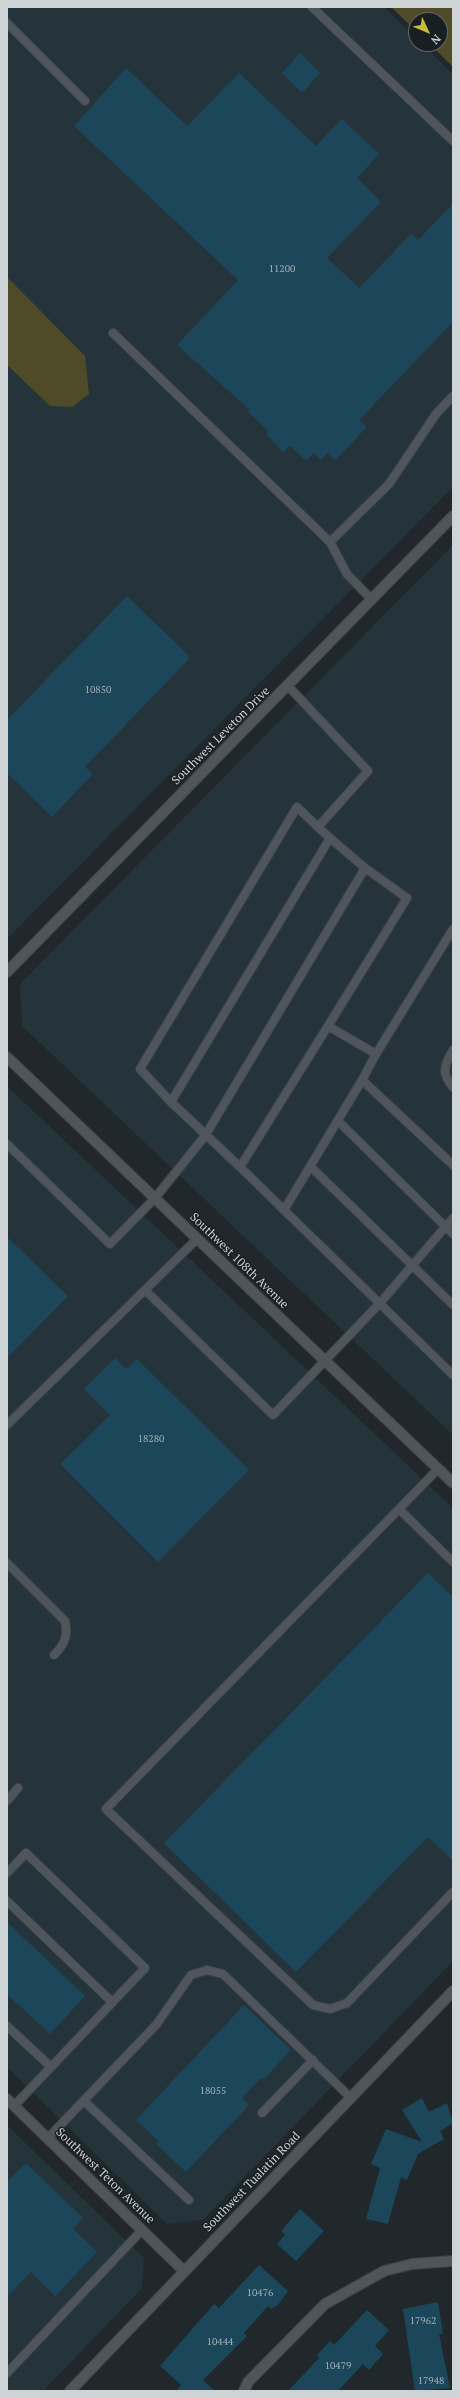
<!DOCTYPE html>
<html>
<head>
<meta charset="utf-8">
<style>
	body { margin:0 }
	#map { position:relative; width:460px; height:2398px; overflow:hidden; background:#21282c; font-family:"PT Serif",serif }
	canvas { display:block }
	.frame { position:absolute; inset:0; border:8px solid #ced3d6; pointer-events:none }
	.north { position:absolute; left:408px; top:12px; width:40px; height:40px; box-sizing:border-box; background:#181f23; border:1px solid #61676b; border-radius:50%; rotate:134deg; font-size:11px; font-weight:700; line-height:16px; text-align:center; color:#ced3d6 }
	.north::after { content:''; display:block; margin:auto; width:14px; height:18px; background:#c8bb3b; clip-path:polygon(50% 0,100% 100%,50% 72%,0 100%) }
</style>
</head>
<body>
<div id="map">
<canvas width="460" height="2398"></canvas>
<div class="frame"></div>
<div class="north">N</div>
</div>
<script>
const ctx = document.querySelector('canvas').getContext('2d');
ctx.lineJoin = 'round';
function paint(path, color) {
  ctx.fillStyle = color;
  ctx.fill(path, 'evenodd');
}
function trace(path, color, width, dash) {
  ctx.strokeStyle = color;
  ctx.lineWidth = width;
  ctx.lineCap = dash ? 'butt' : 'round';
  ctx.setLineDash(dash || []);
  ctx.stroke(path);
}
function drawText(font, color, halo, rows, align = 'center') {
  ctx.font = font + ' "PT Serif",serif';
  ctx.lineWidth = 3;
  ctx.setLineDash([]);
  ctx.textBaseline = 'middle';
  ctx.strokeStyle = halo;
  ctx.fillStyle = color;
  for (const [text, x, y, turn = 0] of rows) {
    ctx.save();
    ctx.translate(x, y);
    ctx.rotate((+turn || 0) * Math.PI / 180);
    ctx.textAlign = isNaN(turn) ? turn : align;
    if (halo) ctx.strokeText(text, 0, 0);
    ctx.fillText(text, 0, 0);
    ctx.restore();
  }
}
paint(new Path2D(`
	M7 7H384L416 38V44H422L453 74V487L7 939V365L50 406 85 356 7 278Z
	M453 545V1435L22 1026 20 984Z
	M7 1086 453 1508V1961L203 2220 167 2224 7 2067Z
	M7 2125 144 2258 142 2288 43 2391H7Z`), '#25333b');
paint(new Path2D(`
	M391 7H453V67L430 44H440V20H416V31Z
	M7 277 85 356 89 394 72 407 50 406 7 365Z`), '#4f4b29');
paint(new Path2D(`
	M300 53 320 73 302 93 282 73Z
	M126 68 187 126 239 73 316 146 342 119 379 154 357 178 381 202 327 258 359 288 411 234 418 240 453 204V322L359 420 367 427 335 460 327 453 321 460 314 453 306 461 291 447H288L284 453 266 434 268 431 248 412 250 410 177 345 238 280 74 126Z
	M127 596 188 655V660L85 767 93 774 52 817 7 773V720Z
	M7 1237 68 1296 7 1358Z
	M115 1358 126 1369 137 1359 249 1470 158 1562 60 1464 110 1415 84 1389Z
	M428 1573 453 1597V1861L428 1837 296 1972 164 1843Z
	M7 1922 85 1996 50 2034 7 1994Z
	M244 2005 291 2050 263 2080 261 2078 242 2098 249 2105 186 2172 156 2144 159 2142 136 2120Z
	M422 2098 429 2112 447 2103 453 2123 440 2131 444 2139 418 2154 407 2180 401 2177 388 2224 366 2219 380 2168 371 2164 386 2129 422 2142 402 2110Z
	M26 2163 83 2218 73 2229 97 2252 55 2296 31 2272 7 2297V2182Z
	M300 2209 324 2231 296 2261 277 2244 285 2235 281 2231Z
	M259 2265 288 2291 278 2305 271 2309 268 2306 244 2333 247 2336 203 2380 215 2391H176L181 2385 160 2366 214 2304 219 2308Z
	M438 2302 443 2334H439L450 2388 415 2391 403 2309Z
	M367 2310 389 2330 375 2346 383 2354 369 2370 363 2364 338 2391H288L319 2358 317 2355 330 2341 334 2345Z`), '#1c465a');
const lane = new Path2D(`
	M312 7 453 141
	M7 23 85 101
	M113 333 330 542
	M372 600 347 574 330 542 389 484 436 414 453 396
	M318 827 330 838 171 1102 240 1167 328 1026 376 1054
	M453 929 376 1054 362 1080 453 1165
	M328 1026 407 898 365 868 330 838
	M453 1050C444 1065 441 1074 453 1087
	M171 1102 140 1069 297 807 318 827 368 771 288 686
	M338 1121 453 1234
	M7 1144 110 1244 155 1198 205 1136 365 868
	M310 1166 453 1305
	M240 1167 284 1210 362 1080
	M284 1210 453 1375
	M145 1290 273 1415 380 1303 453 1218
	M7 1425 197 1239
	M438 1469 399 1509 453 1562
	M399 1509 106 1809 313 2005 330 2009 347 2003 453 1892
	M7 1563 65 1621C68 1636 65 1644 54 1655
	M7 1801 18 1788
	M7 1873 26 1853 145 1968 14 2106
	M7 1901 112 2002
	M7 2026 51 2067
	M84 2101 189 2200
	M262 2113 313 2060
	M48 2138 156 2025 191 1975 207 1970 223 1974 351 2098
	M7 2373 142 2230`);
const street = new Path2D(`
	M244 2391 248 2382 325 2304 384 2271 412 2264 453 2261`);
const secondary = new Path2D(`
	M7 972 453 516
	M7 1057 453 1483
	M7 2099 184 2271
	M70 2391 453 1991`);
trace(lane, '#3d4347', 10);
trace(street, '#3d4347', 12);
trace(secondary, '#3d4347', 12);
trace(lane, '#4e565b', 8);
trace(street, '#4e565b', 10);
trace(secondary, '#4e565b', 10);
drawText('10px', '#a2b0b7', null, [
	["11200",282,269],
	["10850",98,690],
	["18280",151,1439],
	["18055",213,2091],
	["10476",260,2293],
	["17962",423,2321],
	["10444",220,2342],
	["10479",338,2366],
	["17948",431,2381]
]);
drawText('12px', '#ced3d6', '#181f23', [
	["Southwest Leveton Drive",221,736,-45],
	["Southwest 108th Avenue",239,1261,44],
	["Southwest Teton Avenue",105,2176,44],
	["Southwest Tualatin Road",252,2182,-46]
]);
</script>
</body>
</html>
